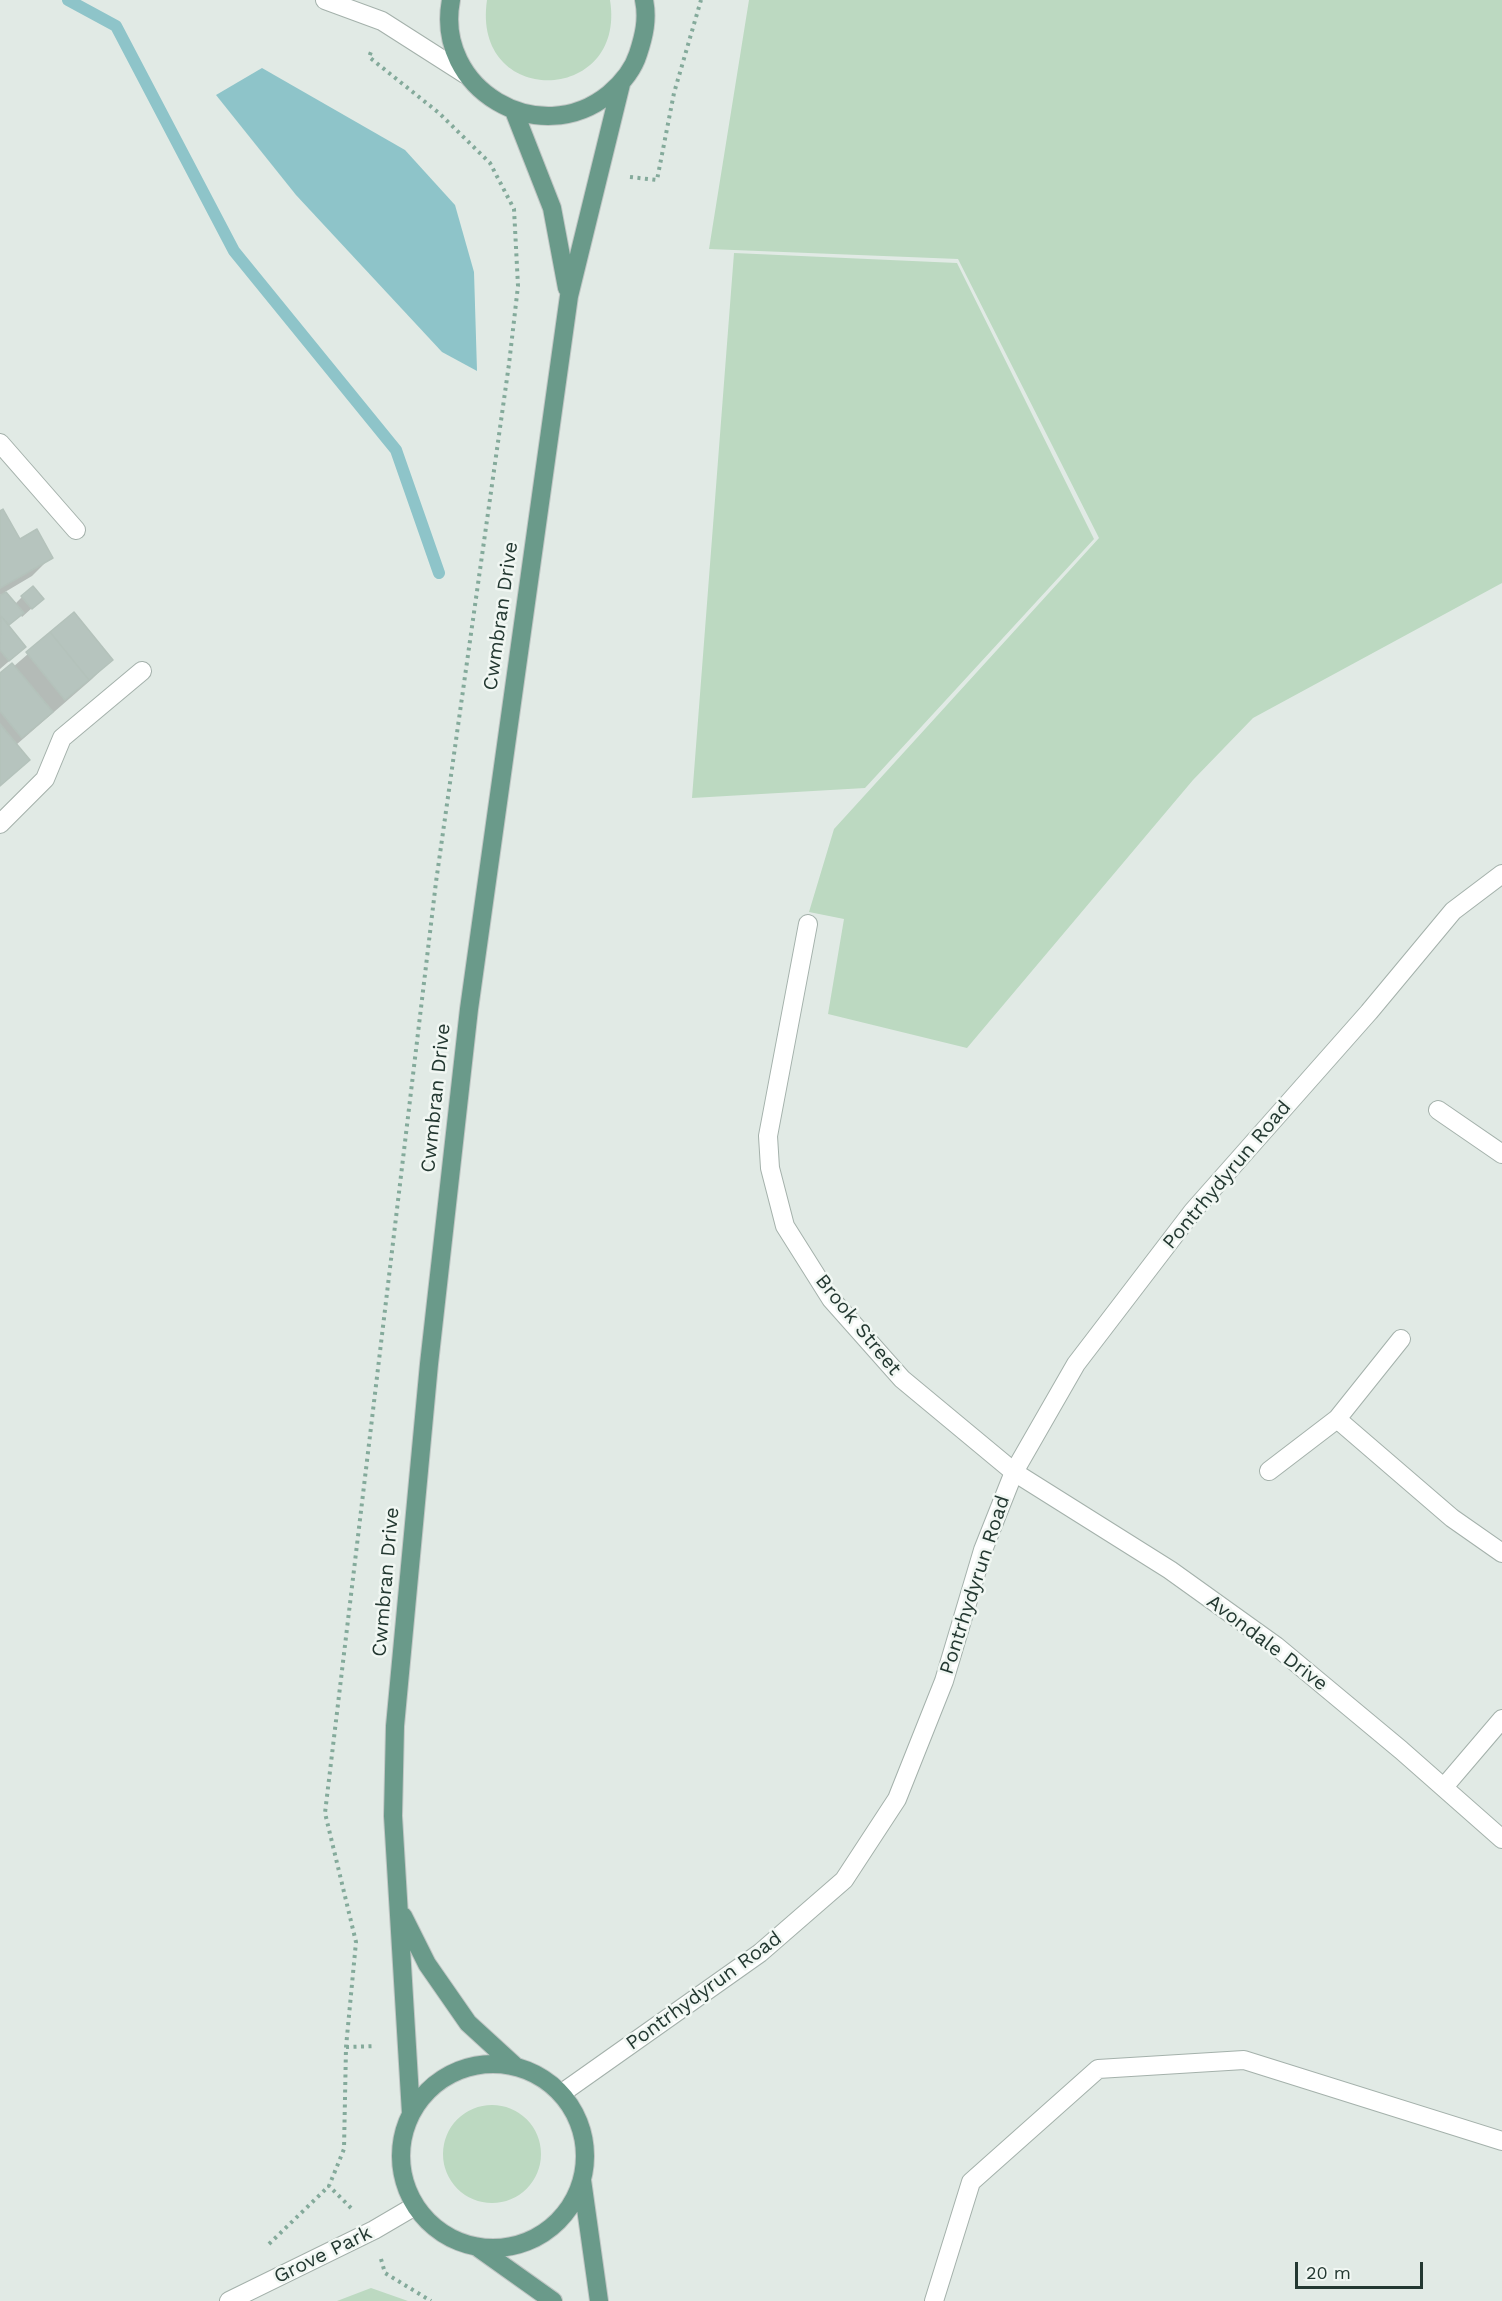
<!DOCTYPE html>
<html>
<head>
<meta charset="utf-8">
<style>
	body { margin:0 }
	#map { position:relative; width:1502px; height:2301px; overflow:hidden; background:#e1eae5; font-family:"Work Sans",sans-serif }
	canvas { display:block }
	.scale { position:absolute; left:1295px; top:2262px; width:128px; height:27px; box-sizing:border-box; border:3px solid #233831; border-top:0; padding-left:8px; font-size:18px; line-height:21px; white-space:nowrap; color:#233831; -webkit-text-stroke:4px #f1f7f3; paint-order:stroke }
</style>
</head>
<body>
<div id="map">
<canvas width="1502" height="2301"></canvas>
<div class="scale">20 m</div>
</div>
<script>
const ctx = document.querySelector('canvas').getContext('2d');
ctx.lineJoin = 'round';
function paint(path, color) {
  ctx.fillStyle = color;
  ctx.fill(path, 'evenodd');
}
function trace(path, color, width, dash) {
  ctx.strokeStyle = color;
  ctx.lineWidth = width;
  ctx.lineCap = dash ? 'butt' : 'round';
  ctx.setLineDash(dash || []);
  ctx.stroke(path);
}
function drawText(font, color, halo, rows, align = 'center') {
  ctx.font = font + ' "Work Sans",sans-serif';
  ctx.lineWidth = 5;
  ctx.setLineDash([]);
  ctx.textBaseline = 'middle';
  ctx.strokeStyle = halo;
  ctx.fillStyle = color;
  for (const [text, x, y, turn = 0] of rows) {
    ctx.save();
    ctx.translate(x, y);
    ctx.rotate((+turn || 0) * Math.PI / 180);
    ctx.textAlign = isNaN(turn) ? turn : align;
    if (halo) ctx.strokeText(text, 0, 0);
    ctx.fillText(text, 0, 0);
    ctx.restore();
  }
}
paint(new Path2D(`
	M487 0H610C627 105 471 109 487 0Z
	M749 0H1502V583L1253 718 1193 780 967 1048 828 1014 844 919 809 912 834 829 1099 538 958 259 709 249Z
	M734 253 957 263 1094 539 865 788 692 798Z
	M443 2154a49 49 0 1 1 98 0a49 49 0 1 1-98 0Z
	M371 2288 408 2301H337Z`), '#bcd9c1');
paint(new Path2D(`
	M262 68 405 150 455 205 474 272 477 371 442 352 296 195 216 95Z`), '#8ec4c9');
paint(new Path2D(`
	M0 513 20 541 51 557 32 576 5 592 15 604 22 597 32 608 22 617 20 614 7 626 15 656 0 669V598L5 594 0 595Z
	M74 614 111 660 92 679 16 745 28 759 0 786V675L13 667Z`), '#0003');
trace(new Path2D(`
	M68 0 116 26 234 251 396 450 439 573`), '#8ec4c9', 12);
const building = new Path2D(`
	M3 509 20 539 37 529 53 558 0 588V511Z
	M33 586 44 599 32 609 21 596Z
	M6 592 24 613 9 625 0 615V596Z
	M74 612 113 660 89 680 50 632Z
	M1 616 26 647 9 661 0 650Z
	M50 632 89 680 65 700 26 652Z
	M12 663 53 712 22 738 0 711V673Z
	M0 724 30 760 0 786Z`);
paint(building, '#b6c4be');
trace(building, '#b4c2bb', 1.5);
const service = new Path2D(`
	M0 443 76 530
	M0 824 45 779 62 738 142 671`);
const minor = new Path2D(`
	M325 0 382 21 465 74
	M808 924 768 1136 770 1168 785 1226 831 1299 902 1379 1014 1472 1170 1570 1276 1646 1401 1750 1502 1839
	M1438 1110 1502 1154
	M1337 1419 1452 1518 1502 1553
	M1269 1471 1337 1419 1401 1339
	M1444 1787 1502 1719
	M934 2301 971 2182 1098 2069 1244 2060 1502 2141`);
const tertiary = new Path2D(`
	M562 2093 760 1953 844 1880 897 1799 944 1681 983 1550 1014 1472 1076 1364 1193 1211 1369 1012 1453 911 1502 874
	M229 2301 374 2230 415 2206`);
const primary = new Path2D(`
	M451 0C434 89 539 151 609 94 622 83 633 70 638 54 644 36 648 19 644 0
	M514 111 552 208 567 288
	M403 1916 427 1964 468 2023 515 2066
	M401 2156a92 92 0 1 1 184 0a92 92 0 1 1-184 0Z
	M411 2113 393 1816 395 1726 429 1364 469 1009 569 296 621 84
	M582 2180 599 2301
	M477 2247 553 2301`);
trace(service, '#a4b1ab', 20);
trace(minor, '#a4b1ab', 20);
trace(tertiary, '#a4b1ab', 20);
trace(primary, '#c1c7c5', 20);
trace(new Path2D(`
	M630 177 657 180 674 93 701 0
	M346 2047 376 2046
	M351 2208 329 2186 344 2149 346 2047 356 1942 325 1813 436 882 509 364 518 286 514 209 490 163 439 113 369 57 371 52
	M269 2244 329 2186
	M381 2259 385 2273 431 2301`), '#84aa9b', 4, [3, 4.5]);
trace(service, '#fff', 18);
trace(minor, '#fff', 18);
trace(tertiary, '#fff', 18);
trace(primary, '#6a9a8a', 18);
drawText('20px', '#233831', '#f1f7f3', [
	["Cwmbran Drive",501,616,-82],
	["Cwmbran Drive",436,1098,-84],
	["Pontrhydyrun Road",1227,1175,-50],
	["Brook Street",858,1325,51],
	["Cwmbran Drive",386,1582,-85],
	["Pontrhydyrun Road",975,1585,-72],
	["Avondale Drive",1267,1643,37],
	["Pontrhydyrun Road",704,1991,-36],
	["Grove Park",323,2255,-26]
]);
</script>
</body>
</html>
